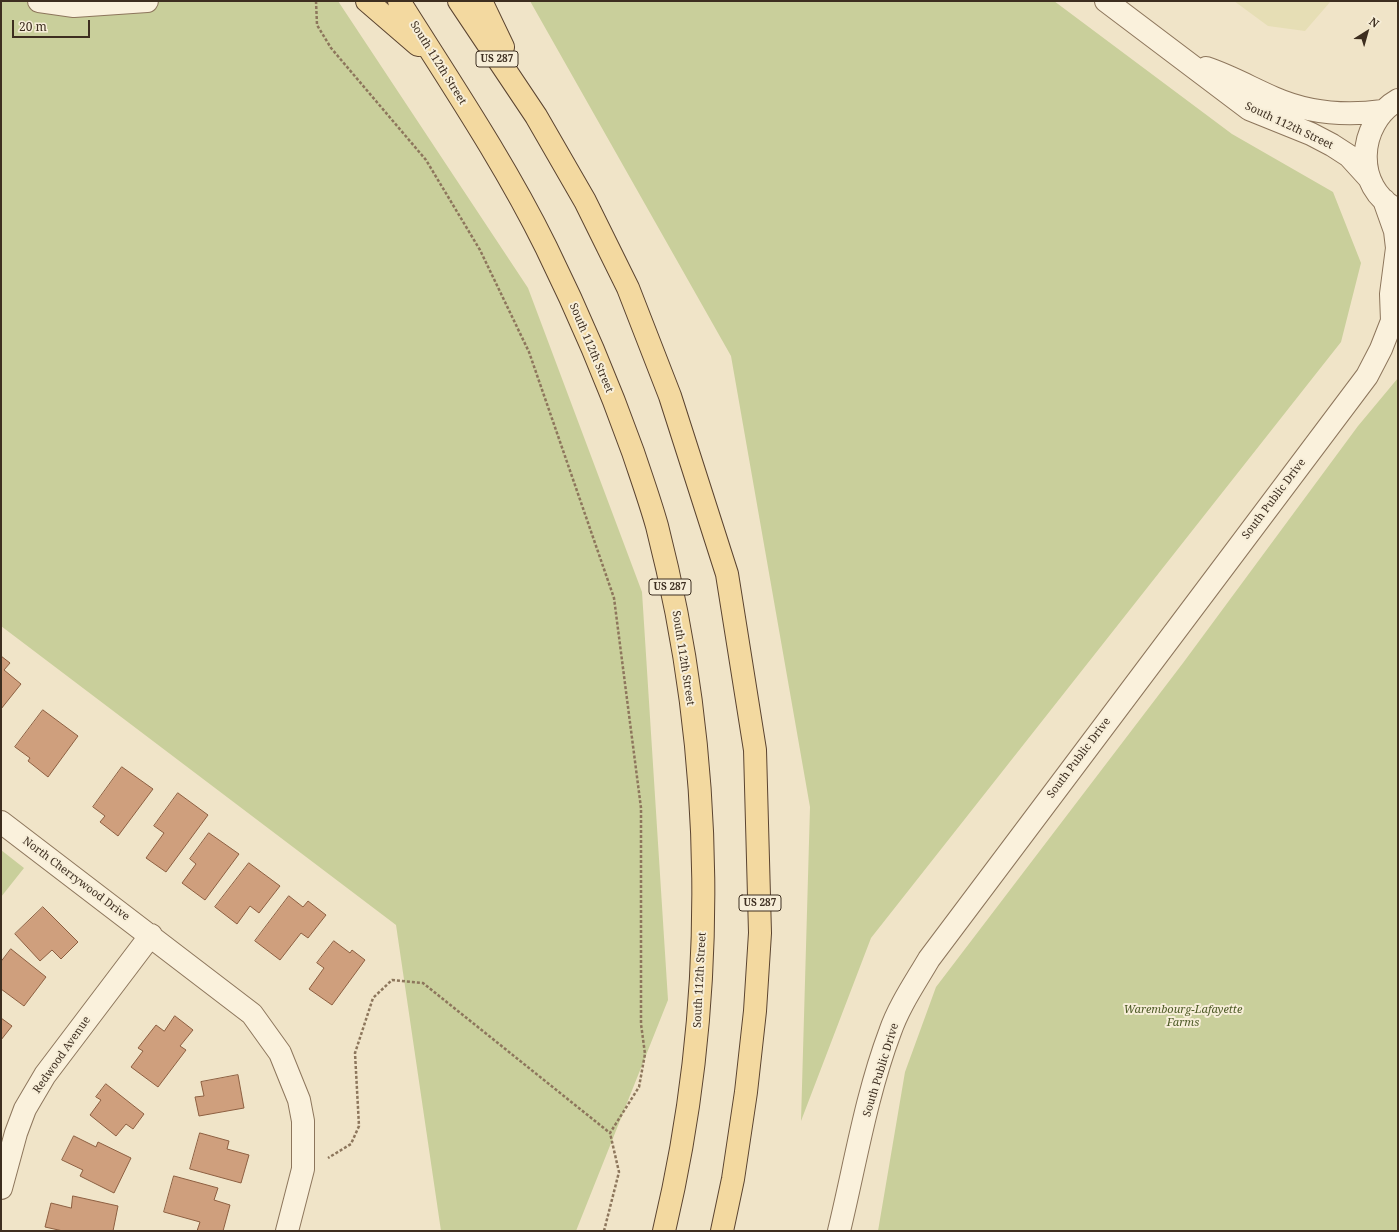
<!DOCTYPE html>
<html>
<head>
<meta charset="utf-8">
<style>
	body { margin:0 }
	#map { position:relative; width:1399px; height:1232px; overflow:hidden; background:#f0e4c8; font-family:"Noto Serif",serif }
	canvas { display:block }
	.frame { position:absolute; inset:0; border:2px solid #3d2e20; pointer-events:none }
	.north { position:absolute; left:1347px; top:12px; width:40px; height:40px; -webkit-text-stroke:3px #f7eed8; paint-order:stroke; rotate:37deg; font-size:11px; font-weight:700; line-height:16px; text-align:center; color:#3d2e20 }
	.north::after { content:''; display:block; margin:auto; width:14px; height:18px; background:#3d2e20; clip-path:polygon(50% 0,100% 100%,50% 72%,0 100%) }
	.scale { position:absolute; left:12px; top:20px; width:78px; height:18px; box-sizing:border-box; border:2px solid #3d2e20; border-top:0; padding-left:5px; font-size:12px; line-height:14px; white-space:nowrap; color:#3d2e20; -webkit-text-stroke:3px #f7eed8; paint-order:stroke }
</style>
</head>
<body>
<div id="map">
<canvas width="1399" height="1232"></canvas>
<div class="frame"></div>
<div class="north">N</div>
<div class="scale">20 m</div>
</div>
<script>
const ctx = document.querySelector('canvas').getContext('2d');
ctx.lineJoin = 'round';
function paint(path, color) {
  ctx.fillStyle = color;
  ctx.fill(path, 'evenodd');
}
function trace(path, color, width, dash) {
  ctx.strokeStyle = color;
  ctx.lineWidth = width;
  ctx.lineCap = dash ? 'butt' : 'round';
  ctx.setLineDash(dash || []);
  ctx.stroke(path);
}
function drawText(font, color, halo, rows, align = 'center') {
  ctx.font = font + ' "Noto Serif",serif';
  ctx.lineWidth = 4;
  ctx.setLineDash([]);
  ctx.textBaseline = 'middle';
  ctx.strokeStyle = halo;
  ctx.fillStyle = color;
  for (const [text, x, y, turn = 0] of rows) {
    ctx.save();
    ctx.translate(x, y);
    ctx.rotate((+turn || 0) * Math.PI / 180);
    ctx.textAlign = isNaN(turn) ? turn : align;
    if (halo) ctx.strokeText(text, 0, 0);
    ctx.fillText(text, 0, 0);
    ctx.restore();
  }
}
paint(new Path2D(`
	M1234 1H1331L1305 31 1268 26Z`), '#e6deb5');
paint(new Path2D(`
	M1 1H338L528 288 642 592 668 1000 576 1231H441L396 925 1 626Z
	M530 1H1054L1232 134 1333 192 1361 263 1341 342 871 938 801 1121 810 807 731 356Z
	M1398 378V1231H878L905 1072 936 987 1183 663 1358 426Z
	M1 850 24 868 1 897Z`), '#c9cf9b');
const building = new Path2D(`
	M1 656 10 663 4 670 21 684 1 709Z
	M43 710 78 736 48 777 28 761 30 758 15 747Z
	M122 767 153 789 118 836 100 822 105 816 93 807Z
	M178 793 208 815 166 872 146 858 164 833 154 826Z
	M209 833 239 854 205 900 182 883 196 864 190 859Z
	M249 863 280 886 259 913 250 906 237 924 215 907Z
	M289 896 303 907 308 901 326 915 308 938 301 933 280 960 255 941Z
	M43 907 78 942 61 959 52 950 40 961 15 934Z
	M334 941 350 953 352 950 365 960 332 1005 309 989 324 968 317 963Z
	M11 949 46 977 24 1006 1 989V962Z
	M175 1016 193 1030 180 1046 186 1050 158 1087 131 1067 143 1051 138 1048 156 1025 164 1031Z
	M1 1018 12 1026 1 1040Z
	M238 1075 244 1108 199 1116 195 1097 204 1096 201 1082Z
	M106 1084 144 1114 133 1129 126 1124 116 1136 90 1115 101 1100 96 1097Z
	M200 1133 229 1141 227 1149 249 1155 241 1183 190 1169Z
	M74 1136 96 1147 98 1142 131 1158 114 1193 80 1176 83 1170 62 1160Z
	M174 1176 218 1188 214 1200 230 1205 223 1231H197L200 1222 164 1212Z
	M73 1196 118 1206 113 1231H63L45 1227 51 1203 71 1208Z`);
paint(building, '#cf9f7d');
trace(building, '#8d5f41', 1);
const minor = new Path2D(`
	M39 1 74 6 147 1
	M1106 1 1249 109 1311 134 1332 145 1349 156 1369 178
	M1206 68C1230 76 1251 88 1274 98 1308 113 1346 116 1383 111
	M1398 100C1357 123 1353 188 1398 210
	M1384 200 1395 231 1397 248 1391 294 1392 321
	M1 822 252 1014 280 1053 299 1100 303 1121V1169L287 1231
	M1 1188 16 1133 25 1109 45 1075 151 935
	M839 1231C855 1165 866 1096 890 1032 899 1006 915 983 929 959L1367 376 1381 349 1392 321 1398 315`);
const major = new Path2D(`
	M367 1 418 45
	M399 1C450 82 504 162 546 247 579 314 608 382 633 452 641 476 650 501 657 526 716 756 719 1000 664 1231
	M459 1 536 116 585 201 628 288 670 396 727 574 755 750 760 933 755 1011 746 1092 733 1179 722 1231
	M481 1 503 47`);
trace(minor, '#8d765c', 24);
trace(major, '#5b4430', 24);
trace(new Path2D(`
	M316 1 317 25 331 48 426 160 480 250 529 352 614 598 641 808V1024L645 1054 639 1087 610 1133 423 983 392 980 373 998 355 1053 359 1126 351 1144 328 1158
	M604 1231 619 1172 610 1133`), '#8d765c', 2.5, [3, 2]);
trace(minor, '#faf1dc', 22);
trace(major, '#f3d9a0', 22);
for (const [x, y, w] of [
	[497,59,42],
	[670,587,42],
	[760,903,42]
]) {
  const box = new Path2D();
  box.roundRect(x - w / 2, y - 8, w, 16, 3);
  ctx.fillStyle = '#f7eed8';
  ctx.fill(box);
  trace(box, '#3d2e20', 1);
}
drawText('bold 10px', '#3d2e20', null, [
	["US 287",497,59],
	["US 287",670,587],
	["US 287",760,903]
]);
drawText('11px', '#3d2e20', '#f7eed8', [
	["South 112th Street",438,63,58],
	["South 112th Street",1289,126,25],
	["South 112th Street",591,348,67],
	["South Public Drive",1274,499,-53],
	["South 112th Street",683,658,81],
	["South Public Drive",1079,758,-53],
	["North Cherrywood Drive",76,879,37],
	["South 112th Street",700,980,-87],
	["Redwood Avenue",62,1055,-55],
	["South Public Drive",881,1070,-73]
]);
drawText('italic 11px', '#4d5a26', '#f7eed8', [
	["Warembourg-Lafayette",1183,1010],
	["Farms",1183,1023]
]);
</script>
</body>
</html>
